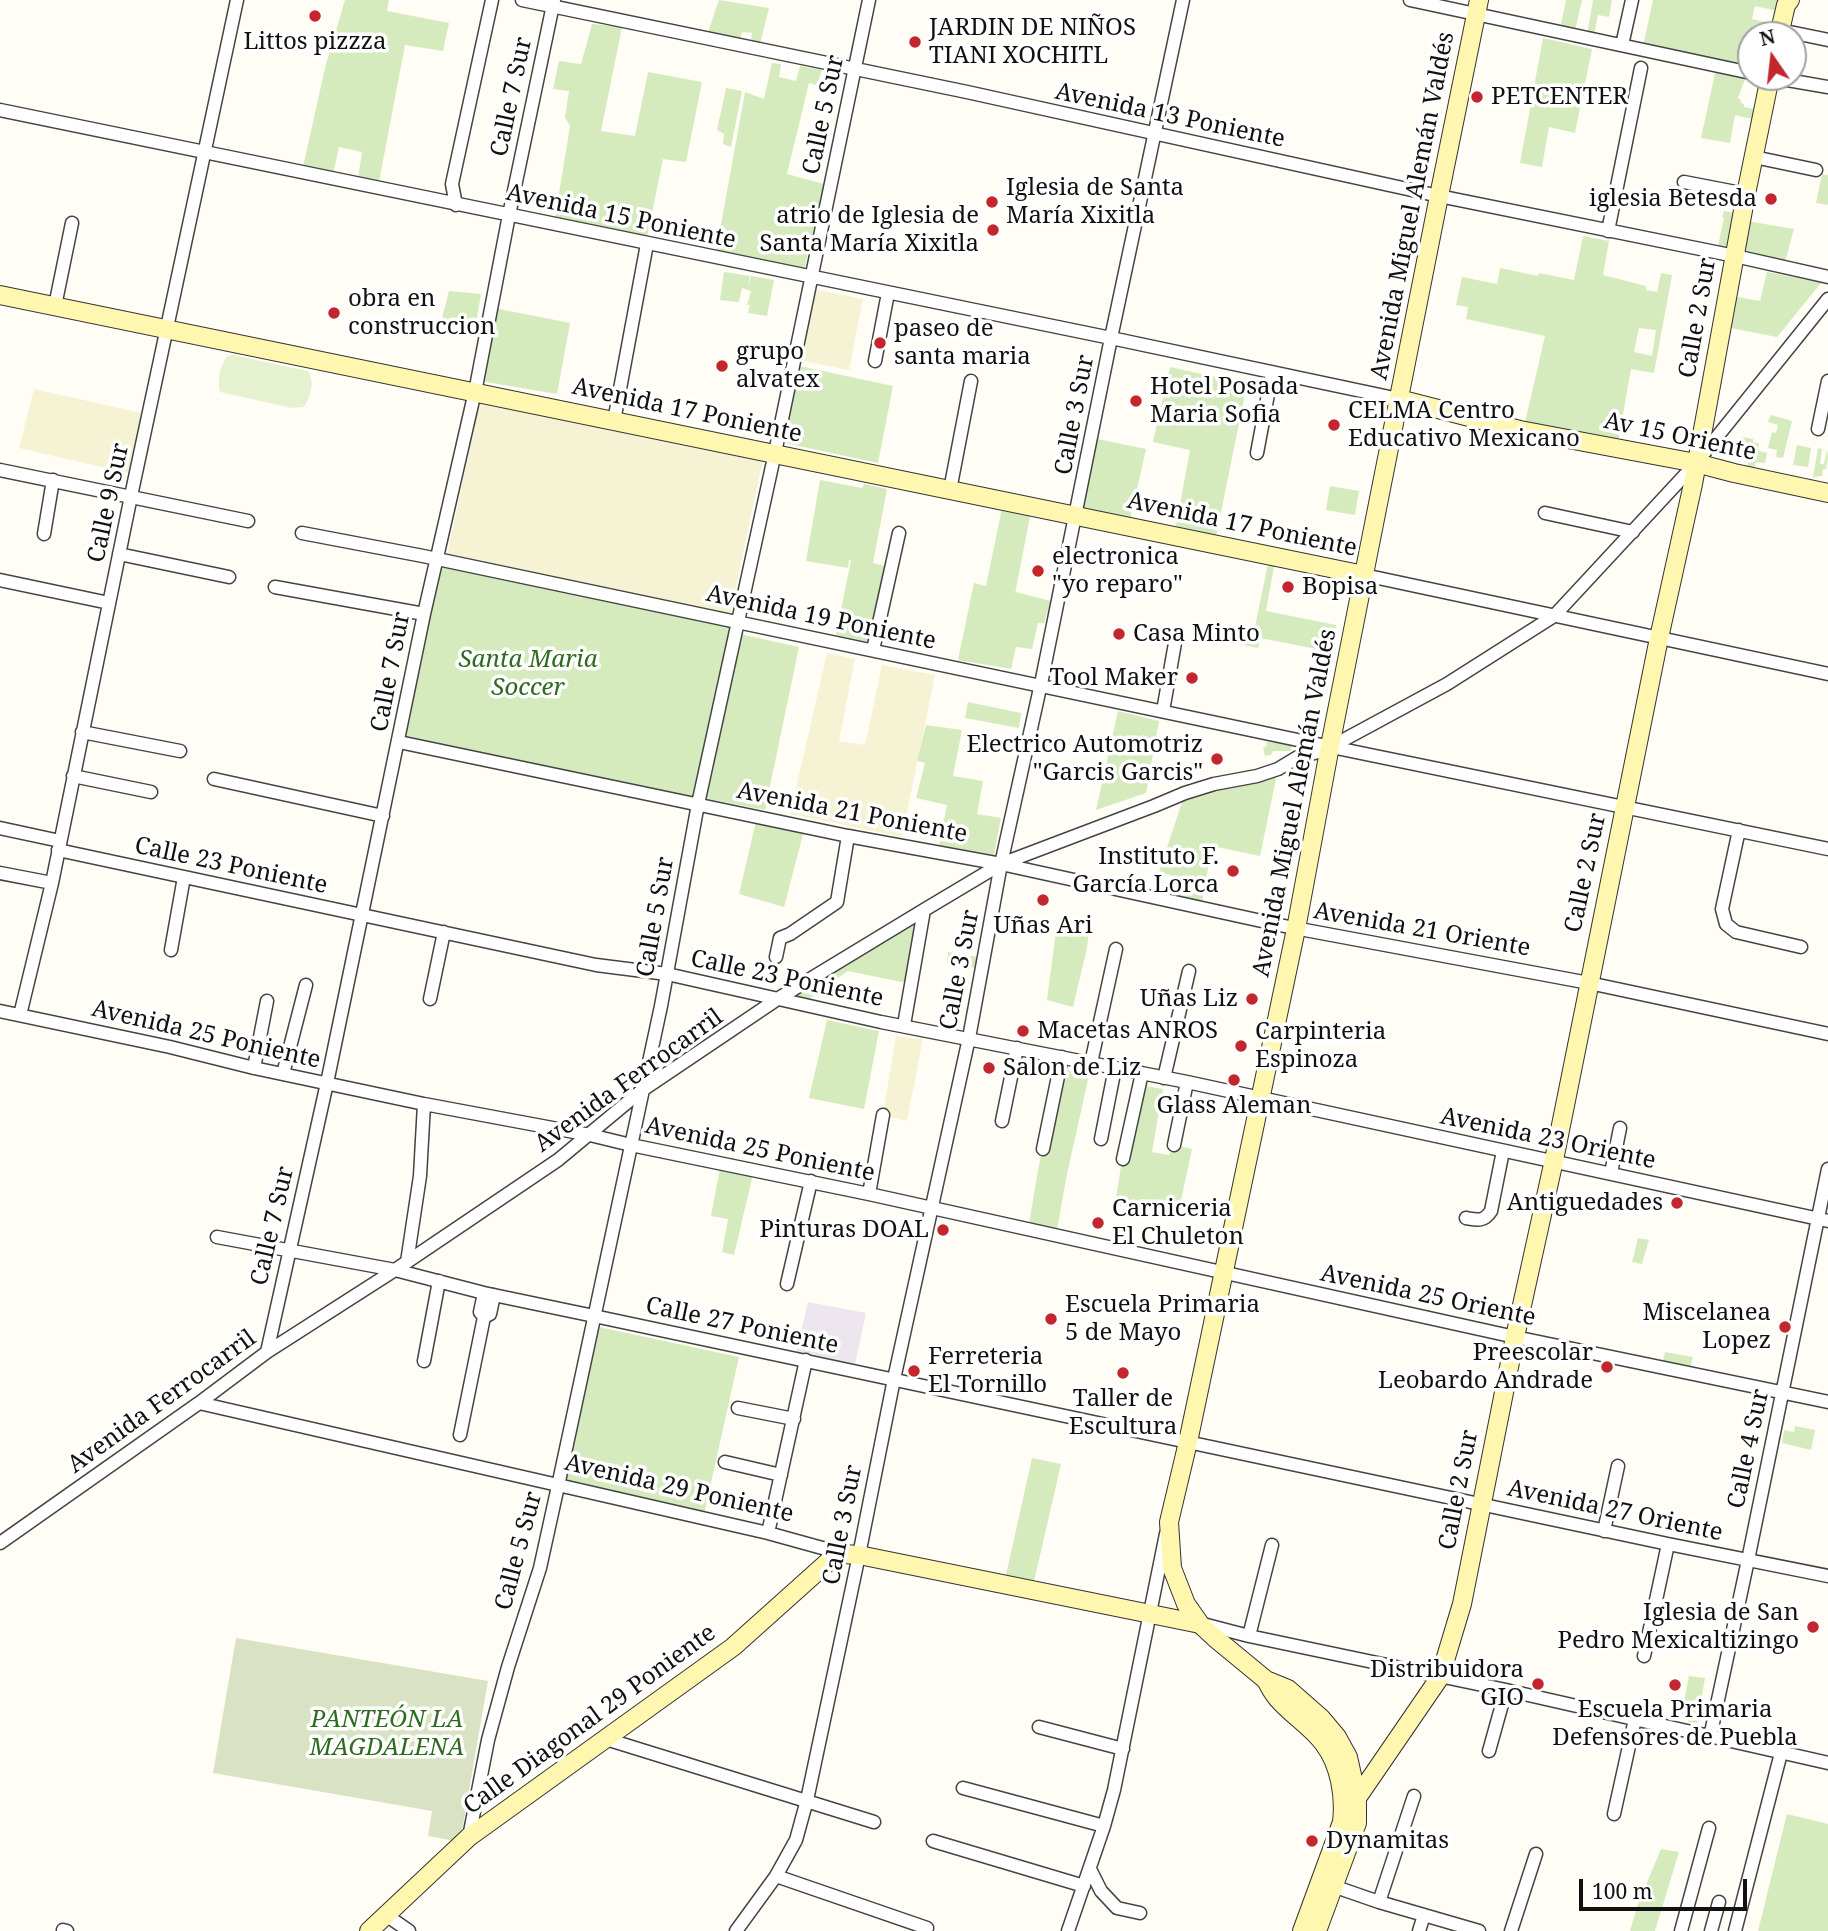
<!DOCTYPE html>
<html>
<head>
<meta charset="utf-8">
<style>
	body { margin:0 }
	#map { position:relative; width:1828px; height:1931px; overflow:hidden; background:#fffdf5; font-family:"Noto Serif",serif }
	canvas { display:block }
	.north { position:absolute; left:1737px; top:21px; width:70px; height:70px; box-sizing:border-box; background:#fff; border:2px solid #a0a0a0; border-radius:50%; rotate:346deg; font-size:19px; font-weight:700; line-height:28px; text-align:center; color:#111 }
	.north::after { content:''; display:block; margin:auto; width:24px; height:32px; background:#c4262e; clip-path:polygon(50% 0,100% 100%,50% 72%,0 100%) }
	.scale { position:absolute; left:1579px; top:1879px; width:168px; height:32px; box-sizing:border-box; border:4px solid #111; border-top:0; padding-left:9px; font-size:21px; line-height:24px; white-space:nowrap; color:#111; -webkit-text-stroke:5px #fff; paint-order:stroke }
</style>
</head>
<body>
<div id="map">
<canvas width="1828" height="1931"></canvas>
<div class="north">N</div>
<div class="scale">100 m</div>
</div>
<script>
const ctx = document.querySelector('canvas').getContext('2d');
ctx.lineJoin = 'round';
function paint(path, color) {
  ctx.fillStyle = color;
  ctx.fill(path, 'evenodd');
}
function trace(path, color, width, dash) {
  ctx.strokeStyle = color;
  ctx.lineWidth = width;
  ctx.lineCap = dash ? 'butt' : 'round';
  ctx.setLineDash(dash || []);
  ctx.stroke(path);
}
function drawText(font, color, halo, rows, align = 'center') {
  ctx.font = font + ' "Noto Serif",serif';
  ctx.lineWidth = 7;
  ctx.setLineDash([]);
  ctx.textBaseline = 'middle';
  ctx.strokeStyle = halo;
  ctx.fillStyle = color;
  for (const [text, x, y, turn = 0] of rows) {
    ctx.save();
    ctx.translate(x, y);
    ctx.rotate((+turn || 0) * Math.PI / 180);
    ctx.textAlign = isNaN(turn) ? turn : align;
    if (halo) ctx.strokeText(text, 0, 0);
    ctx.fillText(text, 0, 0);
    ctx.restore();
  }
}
paint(new Path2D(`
	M808 1302 866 1313 854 1369 795 1358Z`), '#eee6ef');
paint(new Path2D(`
	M813 289 863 299 849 370 798 360Z
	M34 389 142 413 128 473 19 448Z
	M480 401 763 459 730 615 447 555Z
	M827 653 855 659 839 741 865 745 882 665 935 675 902 837 790 814Z
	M896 1036 923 1039 907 1121 883 1115Z`), '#f6f3d4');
paint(new Path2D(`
	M345 0H389L387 11 449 23 443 51 405 45 379 182 358 178 362 152 339 147 333 174 303 167 326 64Z
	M719 0 769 8 760 44 751 41 752 33 742 32 740 39 708 32Z
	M1566 0H1582L1575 31 1560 28Z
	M1591 0H1612L1609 17 1598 15 1594 35 1587 34 1593 1Z
	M1653 0H1783L1777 11 1755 6 1752 19 1774 24 1771 35H1751V66L1643 46Z
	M592 24 622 27 601 131 635 136 648 72 702 82 686 162 663 159 646 242 555 218 570 126 565 117 569 91 553 89 559 61 581 64Z
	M1543 38 1592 49 1575 133 1549 127 1542 167 1520 163Z
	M772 63 781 64 779 77 796 81 800 66 822 70 817 85 809 83 787 174 824 184 804 270 716 252 745 92 764 99Z
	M1715 73 1745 79 1738 98 1741 100V103L1744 104V107L1754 109 1752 119 1735 115 1730 143 1701 138Z
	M726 88 742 91 731 147 723 144 724 134 717 130Z
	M1822 174 1828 175V205L1816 203Z
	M1724 211 1734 213 1726 248 1718 246 1724 218 1722 217Z
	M1747 221 1794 229 1785 262 1740 253Z
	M1583 236 1609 241 1603 275 1646 286V290L1657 292 1661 273 1672 275 1654 373 1631 369 1618 443 1525 422 1545 336 1466 319 1468 307 1456 305 1462 277 1497 284 1500 268 1538 276 1539 273 1574 280ZM1639 328 1656 330 1652 356 1634 352Z
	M724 272 750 276 748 287 751 276 774 280 767 316 748 313 750 305H747L751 291 742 288 739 302 720 300Z
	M1767 272 1821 283 1777 337 1726 327 1732 296 1760 301Z
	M449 291 481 294 474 335 439 329Z
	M494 308 570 323 557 394 480 381Z
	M799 366 893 386 878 463 780 442Z
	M1170 367 1247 384 1216 537 1176 526 1190 450 1153 442Z
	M1771 415 1792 421 1783 458 1776 457 1777 450 1768 448 1772 432 1776 433 1778 425 1768 422Z
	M1742 437 1753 439V442L1759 443 1758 451 1767 453 1765 463 1756 462 1753 473 1746 471 1748 463 1744 461 1747 448 1735 445Z
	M1097 439 1146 449 1130 520 1082 510Z
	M1797 445 1811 448 1808 467 1793 465Z
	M1818 448 1822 449 1820 464H1824L1827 450 1828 458 1826 469H1823L1822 476H1818L1817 477H1813Z
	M820 480 862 488 864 484 887 489 873 563 890 567 873 642 858 641 836 635 851 560H849L848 568 806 561Z
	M1330 486 1359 491 1355 515 1326 510Z
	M1002 508 1030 516 1015 594 1016 592 1051 601 1044 623H1038L1032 649 1016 647 1011 669 958 660 974 583 986 586Z
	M436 559 737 622 698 804 399 742Z
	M1268 564 1274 566 1266 611 1336 625 1332 652 1260 638 1258 648 1244 645 1248 630 1254 631Z
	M740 634 799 647 765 810 704 798Z
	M968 702 1021 713 1019 728 965 718Z
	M1118 711 1159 721 1146 793 1096 810Z
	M926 725 962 730 953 776 983 781 977 814 1001 818 994 855 939 845 947 805 916 798 925 763 917 761Z
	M1266 742 1293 744 1290 751H1273L1271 755 1265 756 1263 748 1267 746Z
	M1278 769 1260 856 1212 846 1201 908 1173 901 1178 877 1159 872 1185 793Z
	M757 817 805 827 784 907 739 894Z
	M924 910 911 984 848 971 803 1003 779 998Z
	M1057 923 1089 931 1087 948 1073 1007 1047 1000Z
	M948 952 984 958 982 969 947 963Z
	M827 1020 879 1031 864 1109 809 1098Z
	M1059 1068 1089 1075 1066 1179 1056 1236 1028 1230 1038 1170Z
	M1140 1085 1163 1089 1152 1152 1169 1155 1174 1145 1192 1149 1180 1205 1141 1199 1140 1210 1115 1205 1121 1166Z
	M721 1163 754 1170 734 1255 722 1252 728 1219 711 1216Z
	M1638 1238 1649 1240 1642 1264 1632 1262Z
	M599 1327 739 1357 703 1519 563 1487Z
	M1665 1352 1693 1357 1690 1369 1662 1364Z
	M1795 1426 1815 1430 1811 1450 1782 1443 1784 1430 1794 1432Z
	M1032 1458 1061 1464 1032 1590 1004 1584Z
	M1689 1676 1705 1678 1697 1723 1688 1722 1687 1719 1681 1717Z
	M1787 1814 1828 1824V1931H1758Z
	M1661 1849 1679 1852 1655 1931H1630L1638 1904Z`), '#d5ebbd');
paint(new Path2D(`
	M236 1638 488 1681 460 1842 428 1836 432 1811 213 1773Z`), '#d9e3c4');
paint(new Path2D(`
	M233 355 308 371C315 384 311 395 304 407L292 408 220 392C217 380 220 366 227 356Z`), '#e6f2cf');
const street = new Path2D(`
	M522 0 967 92 1439 196 1735 256 1828 277
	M1410 0 1751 73
	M1780 30 1828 40
	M1622 45 1632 0
	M1770 77 1828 87
	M0 110 1111 338 1399 399
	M1754 157 1816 170
	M1684 182 1746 194
	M456 205 452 184 492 0
	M1608 231 1641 68
	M55 306 72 223
	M875 361 888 293
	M614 421 647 244
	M1818 429 1828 381
	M1257 453 1272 373
	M0 470 248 521
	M950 490 971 381
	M1545 513 1633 532
	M302 533 423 556 1312 743 1828 849
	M44 534 53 480
	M119 554 229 577
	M1364 575 1828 674
	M0 580 109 603
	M275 587 424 614
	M873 650 899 533
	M1163 711 1175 643
	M82 732 180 751
	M399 742 848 836 1001 864 1289 927 1589 983 1828 1034
	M73 776 151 792
	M214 779 383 816
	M0 828 60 841
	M1739 830 1722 909 1726 924 1736 932 1801 947
	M58 850 596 965 667 974 881 1022 1187 1082 1828 1221
	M0 873 52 883
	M171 950 184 877
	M776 957 780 938 790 934 837 902 848 836
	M430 999 444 932
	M0 1011 170 1047 254 1068 424 1104 590 1135 631 1145 869 1194 1515 1337 1828 1402
	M20 1015 52 883 131 496 237 0
	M904 1025 924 910
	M1091 1063 1116 949
	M254 1068 267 1001
	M283 1074 306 985
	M1164 1078 1189 971
	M1002 1121 1017 1048
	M1101 1139 1115 1068
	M1174 1145 1187 1082
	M1043 1149 1062 1057
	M1123 1159 1142 1073
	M1611 1173 1620 1128
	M869 1194 883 1115
	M1466 1218C1477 1220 1484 1222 1491 1211L1503 1151
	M217 1237 395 1270 484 1293 594 1316 1668 1544 1828 1576
	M407 1262 420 1176 424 1104
	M787 1284 811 1181
	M484 1293 480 1312 484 1317
	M267 1352 327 1083 424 614 476 387 509 215 554 0
	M424 1361 439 1281
	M199 1403 768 1533 844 1554
	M738 1408 794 1419
	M460 1435 484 1317 490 1314 494 1295
	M725 1462 781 1475
	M1604 1531 1618 1466
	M768 1533 806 1360
	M0 1543 199 1403 267 1352 395 1270 558 1160 641 1091 779 998 924 910 1001 864 1154 806 1185 793 1214 784 1257 776 1278 769 1298 757 1323 751 1447 684 1554 616 1696 463 1828 299
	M1203 1624 1249 1636 1506 1690 1828 1763
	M1249 1636 1272 1545
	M1644 1656 1668 1544
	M1039 1727 1123 1749
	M1710 1737 1748 1560 1828 1169
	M606 1739 874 1822
	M1489 1751 1506 1690
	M963 1788 1104 1826
	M1614 1814 1635 1719
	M469 1837 488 1740 508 1667 540 1568 558 1486 661 1006 698 804 776 448 869 0
	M933 1841 1084 1886
	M1090 1869 1101 1891 1117 1908 1140 1913
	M776 1876 927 1928
	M1327 1884 1379 1902 1479 1931
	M1379 1902 1414 1796
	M386 1915 409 1931
	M63 1930 67 1931
	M736 1931 776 1876 796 1840 807 1800 859 1555 894 1379 969 1038 1001 864 1042 679 1111 338 1183 0
	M1068 1931 1104 1826 1114 1790 1166 1534
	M1419 1931 1424 1915
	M1511 1931 1536 1854
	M1681 1931 1709 1828
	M1711 1931 1719 1902
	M1735 1931 1781 1753`);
const secondary = new Path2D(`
	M1779 35 1786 5 1790 0
	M0 295 1364 575
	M1399 399 1520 430 1696 463 1734 473 1828 493
	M1266 1680C1269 1686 1273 1693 1277 1698 1291 1715 1311 1726 1324 1744 1340 1765 1345 1797 1342 1822L1302 1931
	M1344 1809 1357 1798 1440 1677 1462 1604 1515 1337 1554 1160 1659 638 1693 484 1746 194 1770 77
	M369 1931 469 1837 733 1647 829 1561 844 1554 859 1555 1200 1624
	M1317 1931 1357 1823V1798L1348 1757 1337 1737 1321 1718 1288 1689 1266 1680 1215 1638 1200 1624 1186 1604 1172 1568 1169 1522 1188 1442 1296 929 1330 746 1439 196 1479 0`);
trace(street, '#444', 15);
trace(secondary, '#333', 20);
trace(street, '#fff', 12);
trace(secondary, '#fff6b0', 18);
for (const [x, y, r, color] of [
	[315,16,7,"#c4262e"],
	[915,42,7,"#c4262e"],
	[1477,97,7,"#c4262e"],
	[1771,199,7,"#c4262e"],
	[992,202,7,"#c4262e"],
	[993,230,7,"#c4262e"],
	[334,313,7,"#c4262e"],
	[880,343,7,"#c4262e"],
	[722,366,7,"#c4262e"],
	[1136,401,7,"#c4262e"],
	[1334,425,7,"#c4262e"],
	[1038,571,7,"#c4262e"],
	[1288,587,7,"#c4262e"],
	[1119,634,7,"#c4262e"],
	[1192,678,7,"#c4262e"],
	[1217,759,7,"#c4262e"],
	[1233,871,7,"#c4262e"],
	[1043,900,7,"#c4262e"],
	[1252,999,7,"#c4262e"],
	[1023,1031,7,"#c4262e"],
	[1241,1046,7,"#c4262e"],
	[989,1068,7,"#c4262e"],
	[1234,1080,7,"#c4262e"],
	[1677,1203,7,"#c4262e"],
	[1098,1223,7,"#c4262e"],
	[943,1230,7,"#c4262e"],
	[1051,1319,7,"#c4262e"],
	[1785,1327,7,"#c4262e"],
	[1607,1367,7,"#c4262e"],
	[914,1371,7,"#c4262e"],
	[1123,1373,7,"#c4262e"],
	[1813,1627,7,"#c4262e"],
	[1538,1684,7,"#c4262e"],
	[1675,1685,7,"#c4262e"],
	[1312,1841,7,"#c4262e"]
]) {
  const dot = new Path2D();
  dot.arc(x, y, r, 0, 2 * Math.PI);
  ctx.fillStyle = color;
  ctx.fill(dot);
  trace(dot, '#fff', 2.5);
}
drawText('24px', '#111', '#fff', [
	["JARDIN DE NIÑOS",929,28],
	["TIANI XOCHITL",929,56],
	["Littos pizzza",315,42,"center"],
	["PETCENTER",1491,97],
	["Iglesia de Santa",1006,188],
	["María Xixitla",1006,216],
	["iglesia Betesda",1757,199,"right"],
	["atrio de Iglesia de",979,216,"right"],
	["Santa María Xixitla",979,244,"right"],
	["obra en",348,299],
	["construccion",348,327],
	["paseo de",894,329],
	["santa maria",894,357],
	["grupo",736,352],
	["alvatex",736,380],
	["Hotel Posada",1150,387],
	["Maria Sofia",1150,415],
	["CELMA Centro",1348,411],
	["Educativo Mexicano",1348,439],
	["electronica",1052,557],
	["\"yo reparo\"",1052,585],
	["Bopisa",1302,587],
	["Casa Minto",1133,634],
	["Tool Maker",1178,678,"right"],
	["Electrico Automotriz",1203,745,"right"],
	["\"Garcis Garcis\"",1203,773,"right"],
	["Instituto F.",1219,857,"right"],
	["García Lorca",1219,885,"right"],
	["Uñas Ari",1043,926,"center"],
	["Uñas Liz",1238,999,"right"],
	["Macetas ANROS",1037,1031],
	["Carpinteria",1255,1032],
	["Espinoza",1255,1060],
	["Salon de Liz",1003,1068],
	["Glass Aleman",1234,1106,"center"],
	["Antiguedades",1663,1203,"right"],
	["Carniceria",1112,1209],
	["El Chuleton",1112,1237],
	["Pinturas DOAL",929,1230,"right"],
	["Escuela Primaria",1065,1305],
	["5 de Mayo",1065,1333],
	["Miscelanea",1771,1313,"right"],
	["Lopez",1771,1341,"right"],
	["Preescolar",1593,1353,"right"],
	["Leobardo Andrade",1593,1381,"right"],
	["Ferreteria",928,1357],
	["El Tornillo",928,1385],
	["Taller de",1123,1399,"center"],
	["Escultura",1123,1427,"center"],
	["Iglesia de San",1799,1613,"right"],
	["Pedro Mexicaltizingo",1799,1641,"right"],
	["Distribuidora",1524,1670,"right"],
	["GIO",1524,1698,"right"],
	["Escuela Primaria",1675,1710,"center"],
	["Defensores de Puebla",1675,1738,"center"],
	["Dynamitas",1326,1841]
], 'left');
drawText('24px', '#111', '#fff', [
	["Calle 7 Sur",512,97,-78],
	["Calle 5 Sur",824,115,-78],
	["Avenida 13 Poniente",1170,116,12],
	["Avenida Miguel Alemán Valdés",1413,206,-79],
	["Avenida 15 Poniente",621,217,12],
	["Calle 2 Sur",1698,318,-80],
	["Avenida 17 Poniente",687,411,12],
	["Calle 3 Sur",1075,415,-79],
	["Av 15 Oriente",1680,437,12],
	["Calle 9 Sur",109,503,-78],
	["Avenida 17 Poniente",1242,525,12],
	["Avenida 19 Poniente",821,618,12],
	["Calle 7 Sur",391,672,-79],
	["Avenida Miguel Alemán Valdés",1295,803,-79],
	["Avenida 21 Poniente",852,813,11],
	["Calle 23 Poniente",231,866,12],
	["Calle 2 Sur",1586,873,-78],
	["Calle 5 Sur",656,917,-80],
	["Avenida 21 Oriente",1422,930,10],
	["Calle 3 Sur",960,970,-79],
	["Calle 23 Poniente",787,979,12],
	["Avenida 25 Poniente",206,1035,13],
	["Avenida Ferrocarril",629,1081,-36],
	["Avenida 23 Oriente",1548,1139,12],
	["Avenida 25 Poniente",760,1150,12],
	["Calle 7 Sur",273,1226,-77],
	["Avenida 25 Oriente",1428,1296,12],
	["Calle 27 Poniente",742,1326,12],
	["Avenida Ferrocarril",162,1402,-36],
	["Calle 4 Sur",1749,1449,-78],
	["Avenida 29 Poniente",679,1489,13],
	["Calle 2 Sur",1459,1490,-79],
	["Avenida 27 Oriente",1615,1511,12],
	["Calle 3 Sur",843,1525,-79],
	["Calle 5 Sur",519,1551,-75],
	["Calle Diagonal 29 Poniente",590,1720,-36]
]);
drawText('italic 24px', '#2f6b1f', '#fff', [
	["Santa Maria",528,660],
	["Soccer",528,688],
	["PANTEÓN LA",387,1720],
	["MAGDALENA",387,1748]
]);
</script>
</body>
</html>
